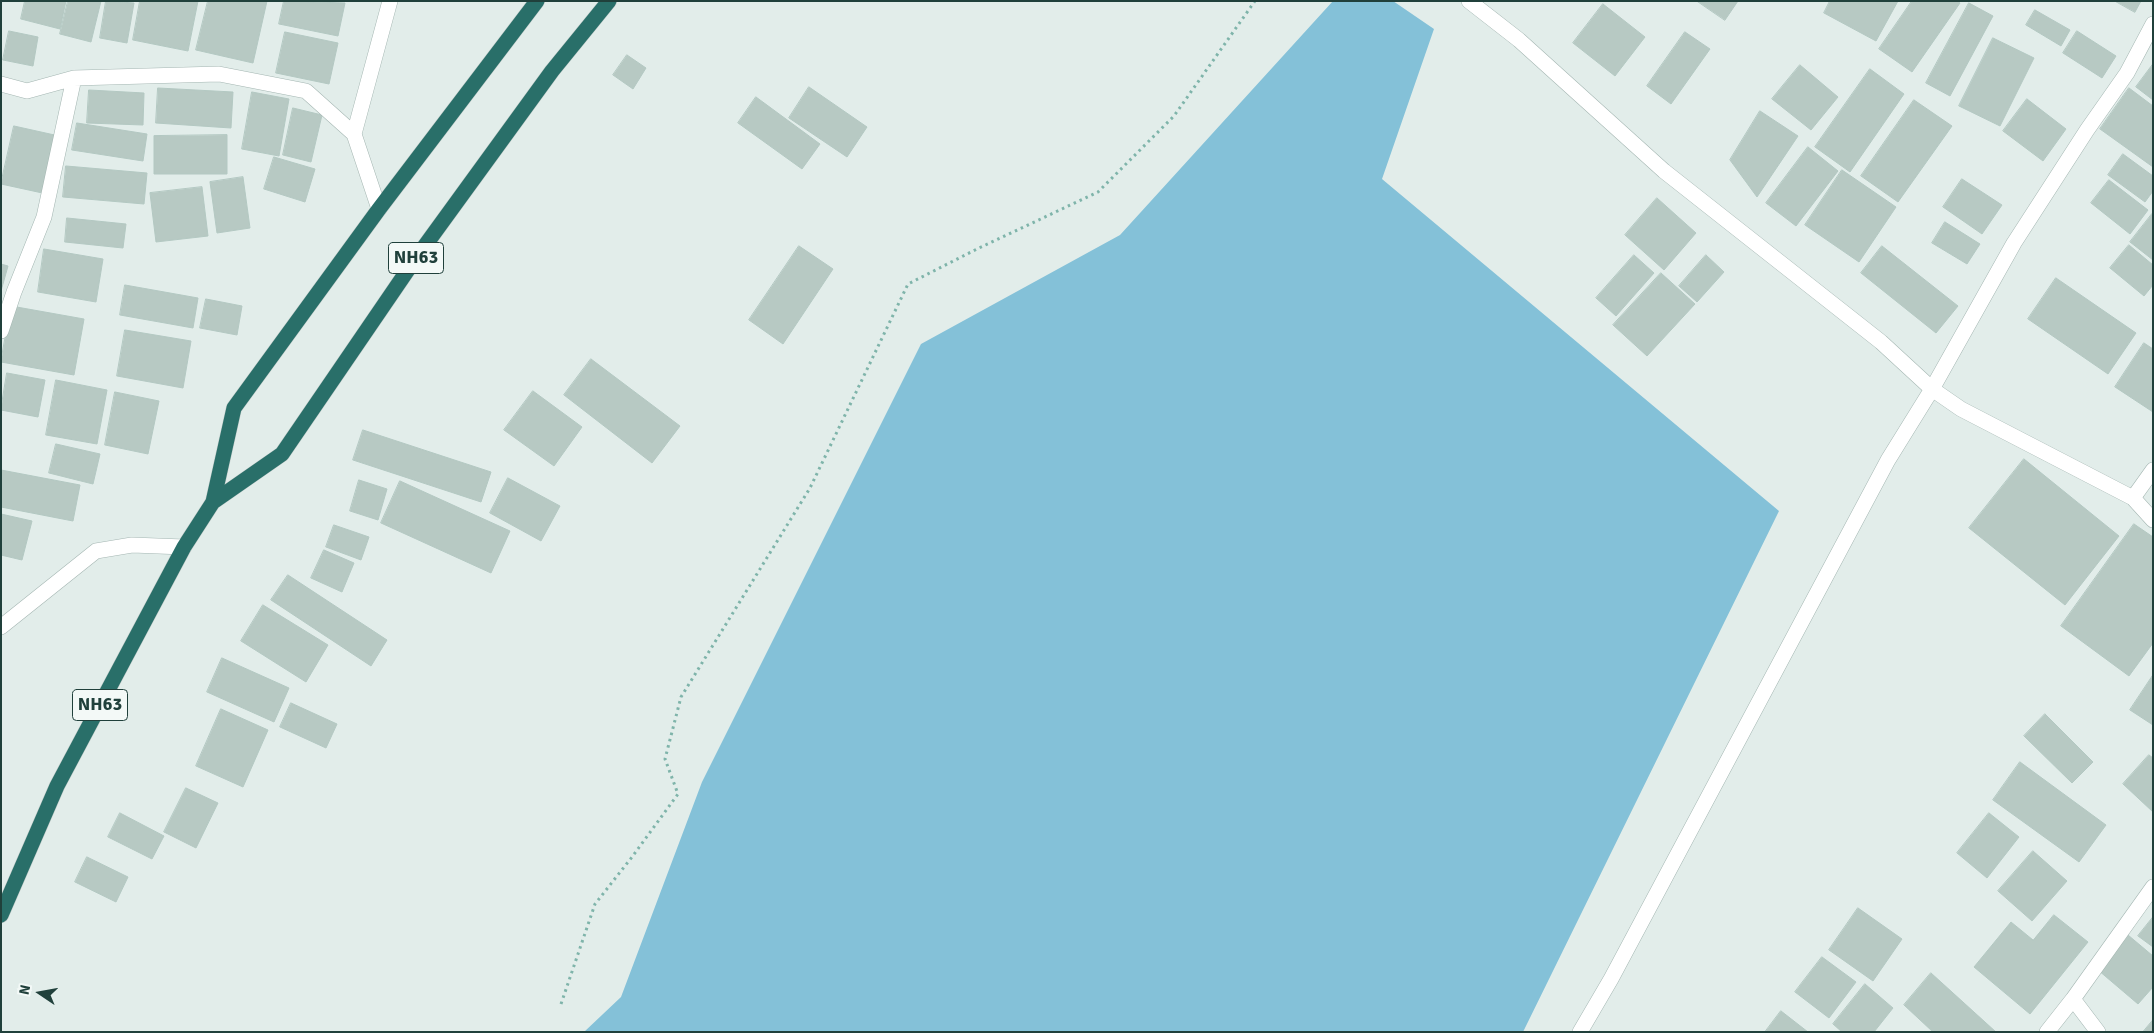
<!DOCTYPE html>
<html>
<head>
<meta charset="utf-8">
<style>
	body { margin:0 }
	#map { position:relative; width:2154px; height:1033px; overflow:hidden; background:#e2edea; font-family:Signika,sans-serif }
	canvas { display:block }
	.frame { position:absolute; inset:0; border:2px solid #20403b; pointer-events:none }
	.north { position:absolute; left:15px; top:968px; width:50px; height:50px; -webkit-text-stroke:4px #f3f9f7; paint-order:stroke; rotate:282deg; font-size:14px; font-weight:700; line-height:20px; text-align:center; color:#20403b }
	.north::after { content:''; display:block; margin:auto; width:18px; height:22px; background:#20403b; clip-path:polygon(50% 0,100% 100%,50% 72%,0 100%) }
</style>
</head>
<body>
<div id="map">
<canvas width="2154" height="1033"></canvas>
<div class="frame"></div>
<div class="north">N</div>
</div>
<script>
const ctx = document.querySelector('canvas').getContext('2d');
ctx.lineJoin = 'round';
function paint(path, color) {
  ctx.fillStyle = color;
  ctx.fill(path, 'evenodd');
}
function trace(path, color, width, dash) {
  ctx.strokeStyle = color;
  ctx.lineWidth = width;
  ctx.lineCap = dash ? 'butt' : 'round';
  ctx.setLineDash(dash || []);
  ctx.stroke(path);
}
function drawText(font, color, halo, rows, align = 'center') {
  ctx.font = font + ' Signika,sans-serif';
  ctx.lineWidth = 5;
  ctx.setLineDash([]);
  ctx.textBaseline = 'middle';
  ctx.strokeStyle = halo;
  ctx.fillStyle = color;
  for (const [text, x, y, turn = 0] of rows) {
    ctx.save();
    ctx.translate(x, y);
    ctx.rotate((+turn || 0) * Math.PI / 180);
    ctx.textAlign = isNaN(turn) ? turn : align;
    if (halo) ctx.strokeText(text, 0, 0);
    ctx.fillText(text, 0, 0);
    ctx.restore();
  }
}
paint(new Path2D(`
	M1333 1H1393L1434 29 1382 179 1779 511 1523 1032H584L621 997 702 782 921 344 1120 235Z`), '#84c1d8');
const building = new Path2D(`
	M25 1H66L60 29 21 19Z
	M68 1H101L91 42 60 34Z
	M106 1 134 3 127 43 100 38Z
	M140 1H198L188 51 133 40Z
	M208 1H267L253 63 196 50Z
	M284 1 345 3 338 36 279 24Z
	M1697 1H1738L1725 20Z
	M1830 1H1898L1876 41 1824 13Z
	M1912 1H1957L1960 3 1912 72 1879 49Z
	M2115 1H2141L2135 12Z
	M1969 3 1993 16 1950 96 1926 83Z
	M1603 4 1645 37 1615 76 1573 43Z
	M2035 10 2070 30 2061 46 2026 25Z
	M9 31 38 37 33 66 3 60Z
	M2077 31 2116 56 2102 78 2063 53Z
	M285 32 338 43 329 84 276 73Z
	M1685 32 1710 49 1671 104 1647 86Z
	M1993 38 2034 58 2000 126 1959 106Z
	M627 55 646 68 633 89 613 75Z
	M2153 64V100L2136 87Z
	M1800 65 1838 97 1811 130 1772 99Z
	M1870 69 1904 94 1850 172 1815 147Z
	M809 87 867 127 847 157 789 118Z
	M158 88 233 92 231 128 156 123Z
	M2129 88 2153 106V167L2100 129Z
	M89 90 144 93 143 125 87 123Z
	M252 92 289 99 279 156 242 149Z
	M756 97 820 144 802 169 738 123Z
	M2027 99 2066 129 2043 161 2003 131Z
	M1914 100 1952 126 1898 202 1861 176Z
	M293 108 322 115 311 162 283 155Z
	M1760 111 1798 136 1757 197 1730 160Z
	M77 123 147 134 143 161 72 150Z
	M14 126 59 136 47 194 1 184Z
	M227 135V174H154V136Z
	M1808 147 1838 171 1796 226 1766 203Z
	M2123 154 2153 176V191L2145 202 2108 175Z
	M274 157 315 169 305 202 264 189Z
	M66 166 147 173 144 204 63 197Z
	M1842 170 1896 207 1859 262 1805 225Z
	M243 177 250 228 217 233 210 182Z
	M1962 179 2002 205 1982 234 1943 207Z
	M2109 180 2148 210 2130 234 2091 203Z
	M202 187 208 236 156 242 150 193Z
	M1657 198 1696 233 1664 270 1625 235Z
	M2152 214 2153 215V260L2130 242Z
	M67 218 126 224 123 248 65 242Z
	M1945 222 1980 244 1967 264 1932 243Z
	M2129 245 2153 265V285L2144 296 2110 268Z
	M799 246 833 269 783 344 749 320Z
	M1882 246 1958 306 1936 333 1861 273Z
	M44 249 103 259 96 302 38 292Z
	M1634 255 1654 273 1616 316 1596 298Z
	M1706 255 1724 272 1697 302 1679 286Z
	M1 264 8 266 1 291Z
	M1661 273 1695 304 1647 356 1613 325Z
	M2056 278 2136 333 2108 374 2028 319Z
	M125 285 198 298 193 328 120 315Z
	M206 299 242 306 237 335 200 328Z
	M11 306 84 319 74 375 1 362Z
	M125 330 191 341 183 388 117 376Z
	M2144 343 2153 349V412L2115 387Z
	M591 359 680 426 652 463 564 395Z
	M7 373 45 380 38 417 1 410Z
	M56 380 107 390 97 444 46 435Z
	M533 391 582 427 554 466 504 430Z
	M115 392 159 401 148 454 105 445Z
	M363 430 491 472 481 502 353 460Z
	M56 444 100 454 93 484 49 473Z
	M2024 459 2119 536 2065 605 1969 528Z
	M1 470 80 485 73 521 1 507Z
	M508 478 560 506 541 541 490 513Z
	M359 480 387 489 378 520 350 511Z
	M400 481 510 531 491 573 381 523Z
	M1 514 32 521 22 560 1 555Z
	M2134 524 2153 537V643L2129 676 2061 626Z
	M334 525 369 537 361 560 326 547Z
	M324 550 354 563 342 592 311 578Z
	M288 575 387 640 371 666 271 600Z
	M263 605 328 645 306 682 241 641Z
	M222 658 289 688 274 722 207 692Z
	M2153 675V725L2130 710Z
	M291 703 337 724 326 748 280 727Z
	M221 709 268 730 243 787 196 766Z
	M2045 714 2093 762 2072 783 2024 736Z
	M2149 755 2153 758V812L2123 784Z
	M2020 762 2106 825 2079 862 1993 800Z
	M186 788 218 803 196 848 164 832Z
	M120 813 164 836 152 859 108 837Z
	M1989 813 2019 837 1987 878 1957 853Z
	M2033 851 2067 881 2032 921 1998 891Z
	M87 857 128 877 116 902 75 882Z
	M1858 908 1902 939 1873 981 1829 950Z
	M2054 915 2088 942 2030 1014 1974 967 2011 922 2033 940Z
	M2153 917V947L2138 936Z
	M2128 935 2153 956V987L2138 1004 2098 970Z
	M1822 957 1856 982 1829 1018 1795 992Z
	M1931 973 1996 1032H1933L1904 1005Z
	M1865 984 1893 1008 1874 1032H1842L1833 1024Z
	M1781 1011 1808 1032H1765Z
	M2153 1020V1032H2143Z`);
paint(building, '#b7c9c3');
trace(building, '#b3c8c2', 1);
const street = new Path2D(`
	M1469 1 1519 40 1664 171 1881 342 1932 389 1961 409 2133 498 2153 520
	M1 84 27 91 74 78 219 74 306 91 354 134
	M379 209 354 134 390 1
	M1 331 14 292 44 217 74 78
	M2133 498 2153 470
	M1 627 96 551 132 545 184 547
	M1580 1032 1611 979 1888 460 1932 389 2014 243 2087 130 2127 73 2153 24
	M2047 1032 2073 999
	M2098 1032 2073 999 2153 887`);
const highway = new Path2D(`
	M213 502 282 454 416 258 552 71 609 1
	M1 915 57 786 184 547 213 502 234 408 379 209 537 1`);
trace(street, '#a4b6b2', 16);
trace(highway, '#c1cac8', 16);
trace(new Path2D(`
	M561 1004 595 904 632 857 678 794 665 759 681 697 810 488 908 284 977 249 1098 192 1174 116 1255 1`), '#7fb4aa', 3, [2.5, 4]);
trace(street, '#fff', 15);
trace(highway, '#296f69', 15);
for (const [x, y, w] of [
	[416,258,55],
	[100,705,55]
]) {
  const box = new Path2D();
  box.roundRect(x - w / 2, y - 15.5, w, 31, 4);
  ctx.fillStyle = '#f3f9f7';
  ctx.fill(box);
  trace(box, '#20403b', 1);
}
drawText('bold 18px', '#20403b', null, [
	["NH63",416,258],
	["NH63",100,705]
]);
</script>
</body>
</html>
